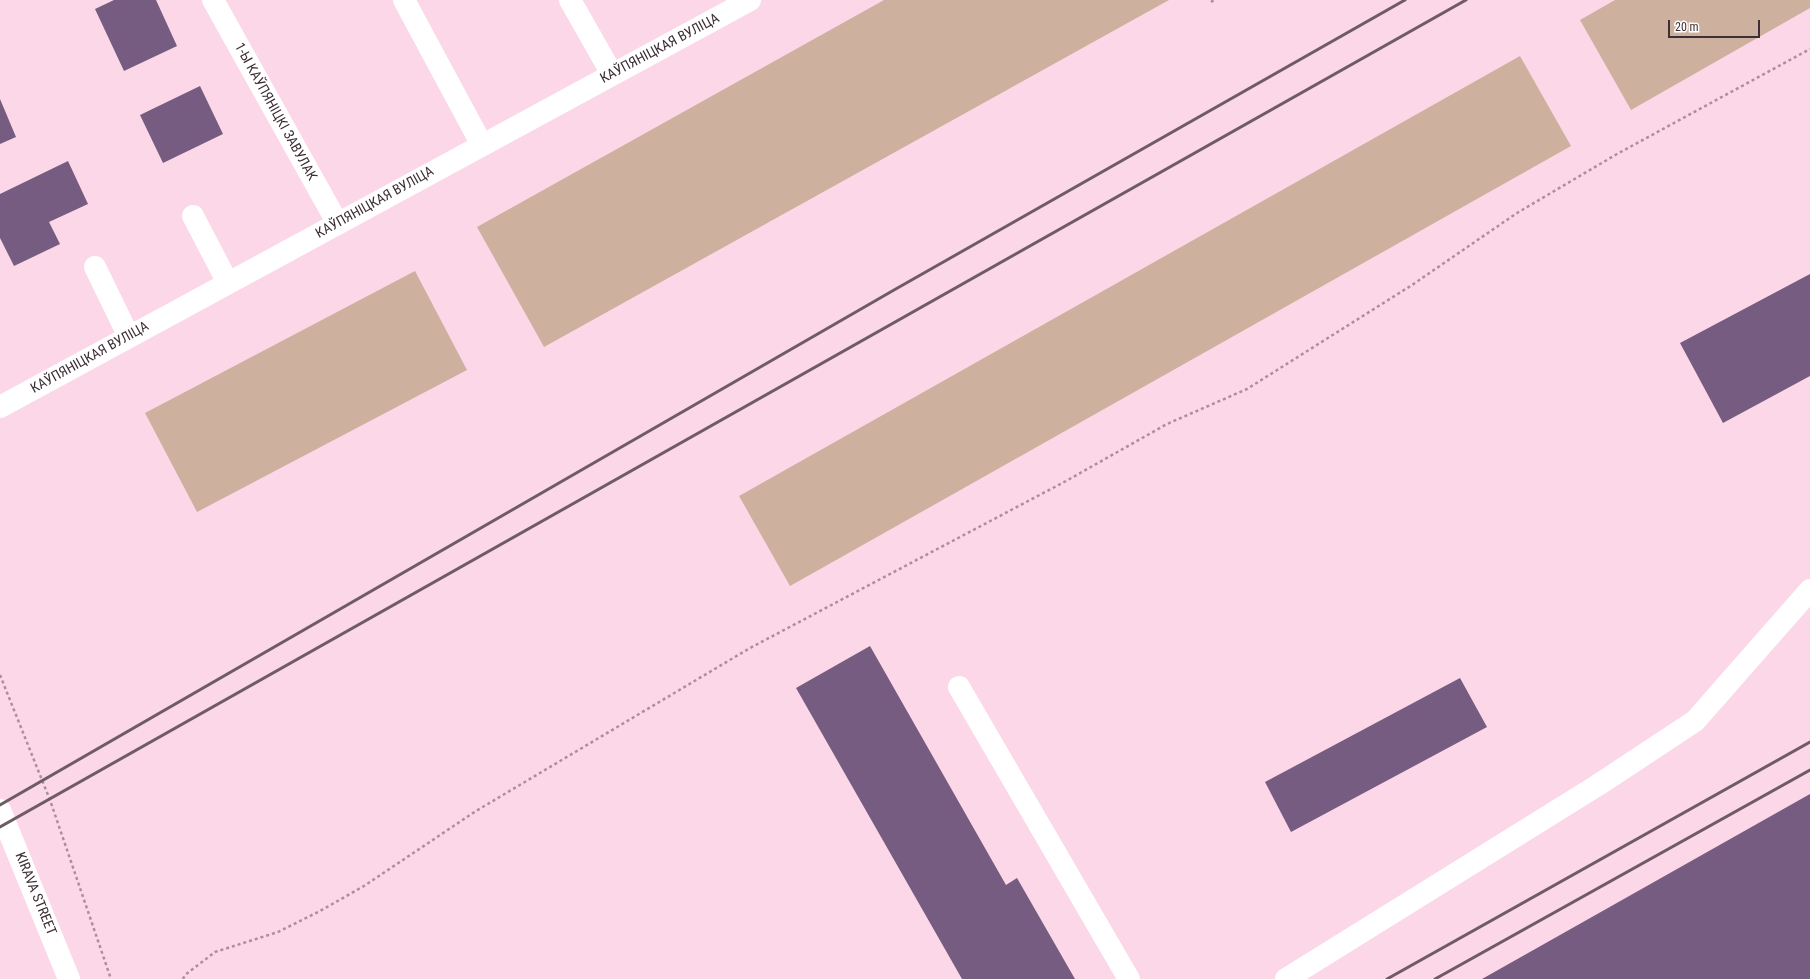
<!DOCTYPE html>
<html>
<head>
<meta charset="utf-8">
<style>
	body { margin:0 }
	#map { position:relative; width:1810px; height:979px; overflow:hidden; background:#fbd7e8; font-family:"Roboto Condensed",sans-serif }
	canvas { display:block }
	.scale { position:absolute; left:1668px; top:20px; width:92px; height:18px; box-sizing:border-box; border:2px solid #3d2f36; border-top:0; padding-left:5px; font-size:12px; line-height:14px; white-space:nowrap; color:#3d2f36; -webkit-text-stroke:3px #fff; paint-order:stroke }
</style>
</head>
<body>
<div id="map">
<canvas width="1810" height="979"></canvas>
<div class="scale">20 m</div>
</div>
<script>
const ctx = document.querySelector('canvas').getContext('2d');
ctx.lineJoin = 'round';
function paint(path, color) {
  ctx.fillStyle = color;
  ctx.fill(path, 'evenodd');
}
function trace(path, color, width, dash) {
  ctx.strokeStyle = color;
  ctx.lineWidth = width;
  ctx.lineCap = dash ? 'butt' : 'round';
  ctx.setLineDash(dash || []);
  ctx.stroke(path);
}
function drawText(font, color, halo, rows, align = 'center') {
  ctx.font = font + ' "Roboto Condensed",sans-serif';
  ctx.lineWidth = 4;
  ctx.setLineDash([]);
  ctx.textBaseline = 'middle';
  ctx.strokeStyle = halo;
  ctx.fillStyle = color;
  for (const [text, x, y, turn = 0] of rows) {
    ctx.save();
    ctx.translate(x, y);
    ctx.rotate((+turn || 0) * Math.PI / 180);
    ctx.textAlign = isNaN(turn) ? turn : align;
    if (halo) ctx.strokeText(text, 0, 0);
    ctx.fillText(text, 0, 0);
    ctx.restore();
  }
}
paint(new Path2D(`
	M884 0H1169L544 347 477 227Z
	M1615 0H1810V8L1631 110 1580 20Z
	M1520 56 1571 146 790 586 739 496Z
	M415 271 467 370 197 512 145 413Z`), '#ceb09f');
paint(new Path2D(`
	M114 0H156L177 46 124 71 95 9Z
	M200 86 223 134 163 163 140 115Z
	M0 99 16 137 0 144Z
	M68 161 88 204 49 222 60 244 14 266 0 238V194Z
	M1810 274V376L1723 423 1680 343Z
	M870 646 1006 885 1017 878 1075 979H962L796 688Z
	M1460 678 1487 727 1291 832 1265 782Z
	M1810 794V979H1482Z`), '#765c81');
trace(new Path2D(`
	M1211 2 1214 0
	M0 675 50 800 111 979
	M183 979 185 975 215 952 278 932 320 911 364 886 476 811 750 648 1066 481 1167 424 1247 389 1412 285 1517 213 1617 154 1810 49`), '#aa8f9c', 2.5, [3, 3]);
trace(new Path2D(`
	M213 0 338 224
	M404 0 482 145
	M570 0 612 74
	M193 216 228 283
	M95 267 129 337
	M0 407 750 0
	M959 687 1129 979
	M1286 979 1598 785 1695 721 1810 590`), '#fff', 22);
trace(new Path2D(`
	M0 810 69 979`), '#fff', 22);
trace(new Path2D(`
	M0 805 894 290 1405 0
	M0 827 1466 0
	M1387 979 1810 742
	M1435 979 1810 770`), '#6e5b64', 3);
drawText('14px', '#3d2f36', '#fff', [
	["КАЎПЯНІЦКАЯ ВУЛІЦА",660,49,-28],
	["1-Ы КАЎПЯНІЦКІ ЗАВУЛАК",275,112,61],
	["КАЎПЯНІЦКАЯ ВУЛІЦА",375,203,-29],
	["КАЎПЯНІЦКАЯ ВУЛІЦА",90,358,-29],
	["KIRAVA STREET",35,894,68]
]);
</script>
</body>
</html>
